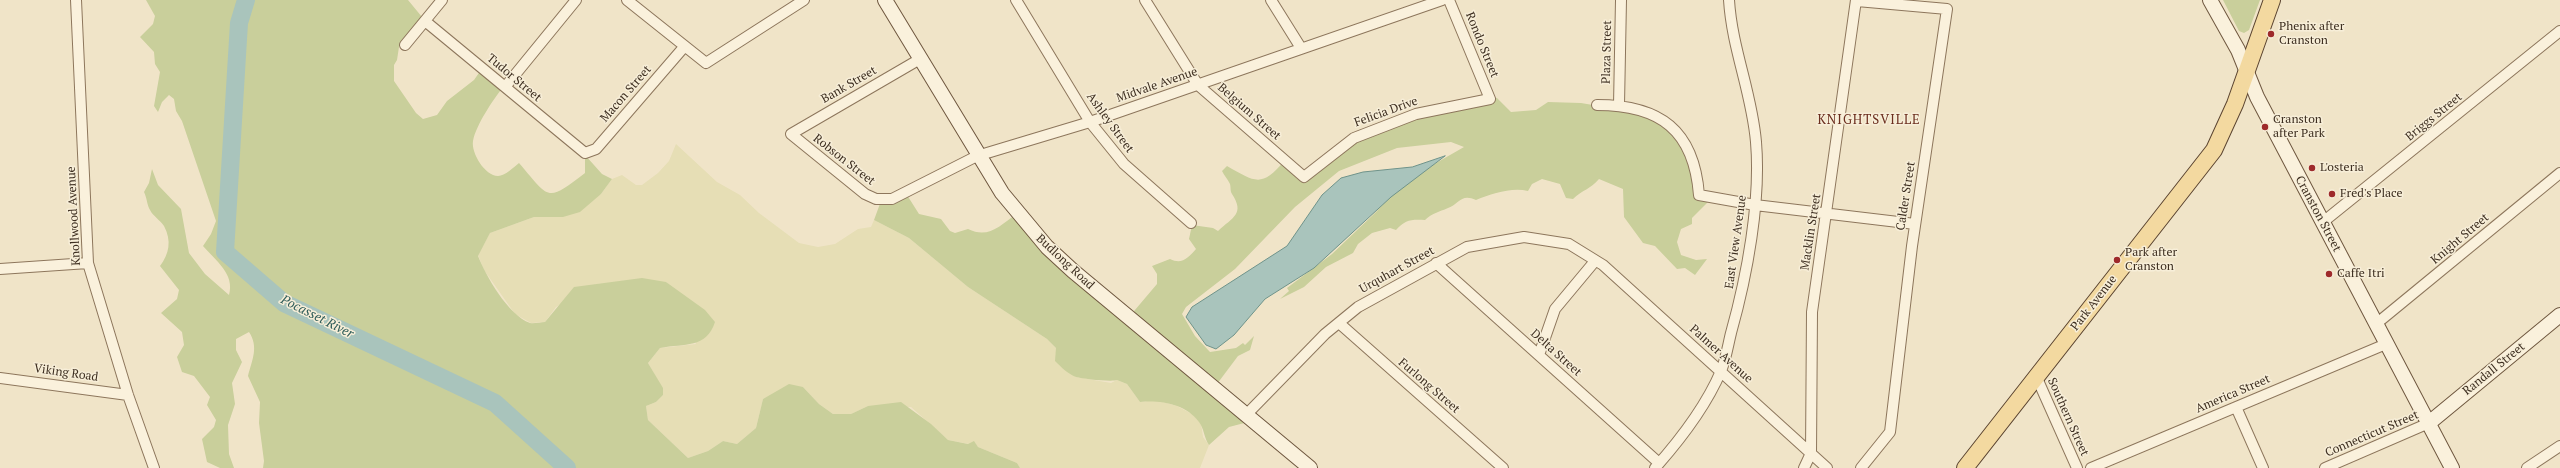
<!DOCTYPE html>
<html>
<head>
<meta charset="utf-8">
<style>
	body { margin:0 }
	canvas { display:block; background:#f0e4c8 }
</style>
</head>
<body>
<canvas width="2560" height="468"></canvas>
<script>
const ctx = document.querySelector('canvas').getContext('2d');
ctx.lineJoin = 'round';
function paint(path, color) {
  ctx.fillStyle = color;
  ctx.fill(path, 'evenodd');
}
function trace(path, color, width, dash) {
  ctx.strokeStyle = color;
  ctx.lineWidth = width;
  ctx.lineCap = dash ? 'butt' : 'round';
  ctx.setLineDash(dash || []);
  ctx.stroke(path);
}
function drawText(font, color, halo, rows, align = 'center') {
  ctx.font = font + ' "PT Serif",serif';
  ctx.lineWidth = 3;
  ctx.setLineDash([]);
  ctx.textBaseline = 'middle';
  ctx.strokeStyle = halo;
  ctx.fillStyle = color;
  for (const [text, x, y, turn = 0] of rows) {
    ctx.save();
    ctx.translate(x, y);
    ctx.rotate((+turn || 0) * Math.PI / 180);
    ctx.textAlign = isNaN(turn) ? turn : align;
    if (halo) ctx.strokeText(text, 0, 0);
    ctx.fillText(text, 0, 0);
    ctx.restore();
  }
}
paint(new Path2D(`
	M676 144 717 182 740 195 759 213 799 243 818 247 835 244 858 229 871 227 874 220 909 238 968 287 1047 339 1056 348V361L1076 377 1111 383 1117 380 1127 384 1140 402 1156 400 1177 406 1192 414 1201 423 1203 437 1209 445 1200 468H1020L1017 463 978 447 974 442 969 444 948 440 911 407 868 406 851 414H833L819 404 803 387 763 399 756 428 737 444 723 441 708 451 688 458 648 420 646 406 656 402 663 395V389L648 363 660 348 696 344 674 290 666 282 596 284 556 307 545 322 531 323 515 314 484 270 478 255 490 233 534 217H563L601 194 612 179 622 175 636 185H642L658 173 669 161Z`), '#e6deb5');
paint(new Path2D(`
	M146 0H408L422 17 399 47 397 60 394 65V81L416 113 423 119 437 115 447 101 474 80 481 70 503 87C493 100 476 125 473 141 471 153 485 176 498 176 505 176 514 167 519 163 550 199 546 203 585 173V155L602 174 612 179 601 194 580 212 563 217H534L490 233 478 256C486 276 508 315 530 323 534 324 541 322 545 322L574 287 642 278 666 282 705 310 715 322C706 349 685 343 660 348L648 363 663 388V395L656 402 646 406 648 420 688 458 708 451 723 441 737 444 756 428 763 399 789 384 803 387 819 404 833 414H851L868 406 901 402 931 424 948 440 968 444 974 441 978 447 1017 463 1020 468H263L264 461 259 423 260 402 248 376C252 360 259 347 249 332L236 339V350L242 362 232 383 235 404 228 425 229 454 234 468H220L207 462 202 439 214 427 216 420 207 405 210 397 194 376 182 372 177 357 184 345 182 332 161 313 177 299 179 290 160 266C169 254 172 241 164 226 160 220 153 216 150 210 147 205 147 198 144 192L149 183 152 169 158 185 181 209 189 253 205 274 229 295C235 274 216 261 203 246L211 234 216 221 182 121 176 111 174 99 169 95 162 102 158 112 154 106 160 72 155 64 154 52 140 37 153 24 155 16Z
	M2223 0H2260L2249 30 2244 33 2239 31Z
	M1491 97 1497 98 1511 112 1536 110 1548 102 1581 103 1658 116 1679 134 1699 195 1710 200 1692 218V224L1681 229 1677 242 1681 255 1696 260 1707 259 1695 275 1685 268 1677 269 1655 246 1643 243 1624 217 1623 189 1599 179C1591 189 1582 190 1573 199L1566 198 1560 184 1542 179 1532 184 1528 191C1511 187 1492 194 1476 200 1461 193 1459 204 1448 208 1439 212 1432 213 1425 220 1411 219 1405 220 1396 230L1390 228 1372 233 1358 244 1353 253 1326 267 1304 287 1280 299 1289 291 1287 288 1332 254 1376 212 1403 182 1464 147 1451 142 1397 148 1339 171 1295 207 1235 269 1186 307 1182 314 1195 336 1210 352 1236 348 1243 343 1245 345 1254 336 1250 350 1238 356 1214 388 1252 421 1229 427 1209 445C1204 438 1204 428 1199 422 1186 404 1161 400 1140 402L1127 384 1117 380C1112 382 1083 379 1076 377 1068 374 1061 367 1055 361L1056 348 1047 339 968 287 909 238 874 220 881 201 907 195 919 214 941 219 950 231 955 233 968 229C988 239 1000 226 1016 214L1129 317 1157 284V274L1152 266 1170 259C1182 265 1188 258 1196 249L1189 239 1192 225 1213 228 1218 231C1233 217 1245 214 1232 194 1230 191 1231 188 1230 184 1228 180 1224 175 1222 171L1227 166C1255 182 1262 188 1284 161L1303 176 1358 136Z`), '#c9cf9b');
const water = new Path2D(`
	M1445 156 1391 197 1314 268 1265 299 1234 335 1216 349 1206 345 1186 317 1192 307 1287 246 1322 195 1341 178 1363 172 1412 167Z`);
paint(water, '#a9c4bc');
trace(water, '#6f938a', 1);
trace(new Path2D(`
	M246 0 239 23 225 252 284 303 495 403 567 468`), '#a9c4bc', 18);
const street = new Path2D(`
	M76 0 88 263 128 395 154 468
	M627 0 706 63 804 0
	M1016 0 1090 122 1124 164 1191 223
	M1145 0 1198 85 1304 177 1354 138 1416 114 1490 99 1449 0
	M1271 0 1301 48
	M1857 1 1947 9 1912 246 1890 432 1861 468
	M425 21 585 153 596 149 684 47
	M405 45 442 0
	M920 59 791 134 865 194 876 199H892L977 156 1090 122 1442 0
	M505 87 576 0
	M1597 105C1660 105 1694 130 1699 195L1755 205 1915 224
	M1619 105 1621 0
	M2323 222 2560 31
	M1436 263 1659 463
	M0 269 88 263
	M1339 323 1503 468
	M2376 324 2560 173
	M1539 355 1555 309 1595 261
	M2036 376 2077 468
	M0 378 128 395
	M2236 407 2263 468
	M1246 415 1325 334 1358 307 1467 247 1524 237 1569 244 1603 265 1827 468
	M1655 468C1680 440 1706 406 1721 371 1726 359 1728 345 1731 333 1747 276 1761 201 1756 142 1752 93 1732 49 1729 0
	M1804 468 1811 453 1812 312 1856 0
	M2091 468 2386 344
	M2325 468 2429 423
	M2527 468 2560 446`);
const secondary = new Path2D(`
	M885 0 1002 193 1047 247 1073 271 1310 468
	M2210 0 2238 50 2257 97 2452 468
	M2429 423 2560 315`);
const primary = new Path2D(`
	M1965 468 2214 150 2235 104 2272 0`);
trace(street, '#8d765c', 12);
trace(secondary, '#6f573f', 16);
trace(primary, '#5b4430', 18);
trace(street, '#faf1dc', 10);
trace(secondary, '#faf1dc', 14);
trace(primary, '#f3d9a0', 16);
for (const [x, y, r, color] of [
	[2271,34,4,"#9e2a2b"],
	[2265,127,4,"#9e2a2b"],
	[2312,168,4,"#9e2a2b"],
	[2332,194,4,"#9e2a2b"],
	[2117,260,4,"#9e2a2b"],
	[2329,274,4,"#9e2a2b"]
]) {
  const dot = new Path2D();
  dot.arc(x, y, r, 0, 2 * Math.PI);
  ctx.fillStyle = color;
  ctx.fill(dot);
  trace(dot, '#f7eed8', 1.5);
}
drawText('12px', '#3d2e20', '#f7eed8', [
	["Phenix after",2279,27],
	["Cranston",2279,41],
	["Cranston",2273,120],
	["after Park",2273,134],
	["L'osteria",2320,168],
	["Fred's Place",2340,194],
	["Park after",2125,253],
	["Cranston",2125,267],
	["Caffe Itri",2337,274]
], 'left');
drawText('12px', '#3d2e20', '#f7eed8', [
	["Rondo Street",1482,45,68],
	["Plaza Street",1607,52,-89],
	["Tudor Street",514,78,40],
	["Bank Street",849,85,-30],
	["Midvale Avenue",1157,85,-19],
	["Macon Street",626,94,-49],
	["Belgium Street",1249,112,41],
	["Felicia Drive",1386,112,-20],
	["Briggs Street",2434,117,-39],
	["Ashley Street",1110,123,54],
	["Robson Street",844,160,38],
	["Calder Street",1906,196,-81],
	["Cranston Street",2318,214,62],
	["Knollwood Avenue",74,216,-93],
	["Macklin Street",1811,232,-81],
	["Knight Street",2460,239,-40],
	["East View Avenue",1736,242,-82],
	["Budlong Road",1065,262,43],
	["Urquhart Street",1397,270,-29],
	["Park Avenue",2094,303,-52],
	["Delta Street",1556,353,42],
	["Palmer Avenue",1721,354,42],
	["Randall Street",2494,369,-39],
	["Viking Road",66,373,8],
	["Furlong Street",1429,386,41],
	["America Street",2233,394,-23],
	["Southern Street",2068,417,66],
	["Connecticut Street",2372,434,-23]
]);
ctx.letterSpacing = '1px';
drawText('13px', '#6b2e1e', '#f7eed8', [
	["KNIGHTSVILLE",1869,120]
]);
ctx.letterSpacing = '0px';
drawText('italic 13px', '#2f5d5a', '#f7eed8', [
	["Pocasset River",317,317,27]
]);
</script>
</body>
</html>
